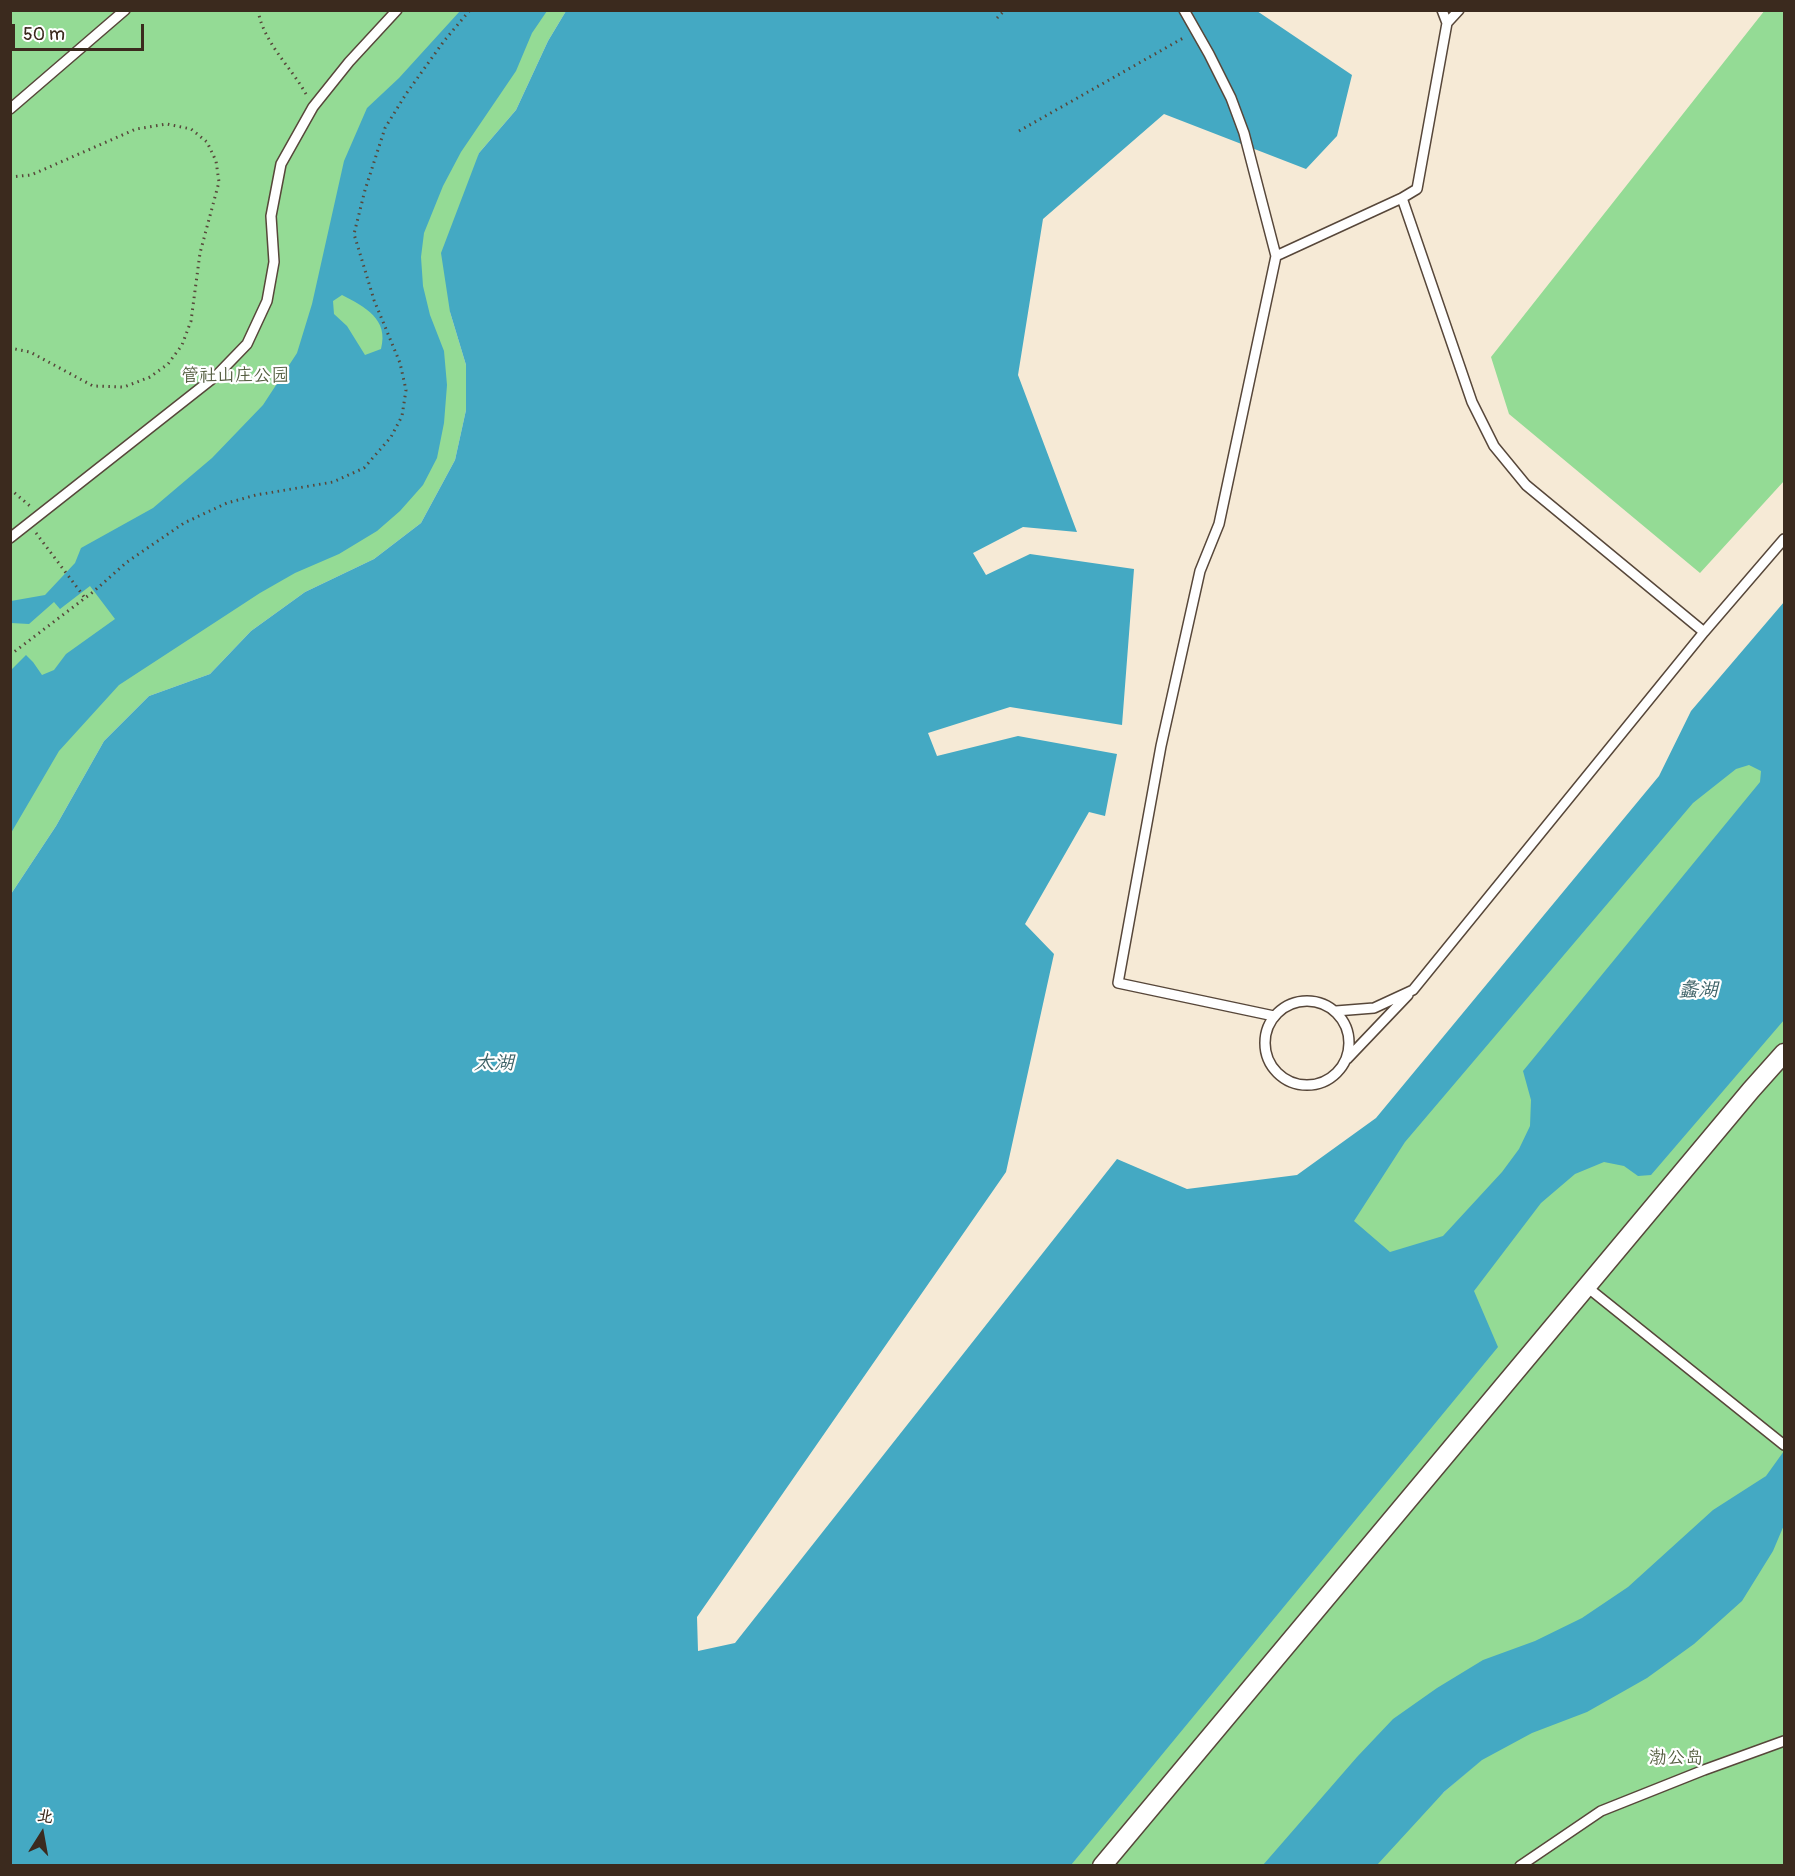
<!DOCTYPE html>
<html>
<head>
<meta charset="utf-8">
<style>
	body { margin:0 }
	#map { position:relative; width:1795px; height:1876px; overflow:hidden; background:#f6ead6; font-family:Pangolin,"LXGW WenKai TC",sans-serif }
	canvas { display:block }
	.frame { position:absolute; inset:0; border:12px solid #3b2a1e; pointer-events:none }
	.north { position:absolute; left:12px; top:1804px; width:60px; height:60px; -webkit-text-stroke:4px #fff; paint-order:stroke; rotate:11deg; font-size:16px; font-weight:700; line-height:24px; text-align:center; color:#3b2a1e }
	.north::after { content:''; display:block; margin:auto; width:21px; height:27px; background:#3b2a1e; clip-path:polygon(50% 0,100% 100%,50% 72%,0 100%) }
	.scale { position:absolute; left:12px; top:24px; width:132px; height:27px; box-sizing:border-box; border:3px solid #3b2a1e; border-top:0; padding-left:8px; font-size:18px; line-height:21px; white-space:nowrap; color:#3b2a1e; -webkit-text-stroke:4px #fff; paint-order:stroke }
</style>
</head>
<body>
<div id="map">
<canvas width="1795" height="1876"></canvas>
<div class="frame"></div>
<div class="north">北</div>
<div class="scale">50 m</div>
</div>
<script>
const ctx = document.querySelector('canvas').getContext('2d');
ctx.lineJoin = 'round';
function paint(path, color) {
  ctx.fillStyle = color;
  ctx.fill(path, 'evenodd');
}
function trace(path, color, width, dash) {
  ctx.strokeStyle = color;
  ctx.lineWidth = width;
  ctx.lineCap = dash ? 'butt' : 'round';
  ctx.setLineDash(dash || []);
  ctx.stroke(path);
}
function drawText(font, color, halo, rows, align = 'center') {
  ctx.font = font + ' Pangolin,"LXGW WenKai TC",sans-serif';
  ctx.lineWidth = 4.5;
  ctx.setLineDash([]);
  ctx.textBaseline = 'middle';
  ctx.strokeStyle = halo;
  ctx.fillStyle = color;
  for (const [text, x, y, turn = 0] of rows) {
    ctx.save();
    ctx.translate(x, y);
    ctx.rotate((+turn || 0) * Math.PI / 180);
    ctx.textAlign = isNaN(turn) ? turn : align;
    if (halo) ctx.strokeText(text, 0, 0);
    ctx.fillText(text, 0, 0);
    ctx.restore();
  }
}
paint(new Path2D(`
	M1765 10 1784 11V481L1700 573 1509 414 1491 357Z
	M11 11H566L548 41 516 110 479 153 450 312 466 365V410L455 460 421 523 374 559 305 592 251 631 210 674 149 696 104 741 56 826 11 894Z
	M1784 747V1462L1285 1865 1038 1866 1341 1223 1380 1154 1714 768Z
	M1784 1496V1865L1359 1866Z`), '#94db95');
paint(new Path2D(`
	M460 11H547L532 33 516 71 461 152 443 186 424 233 421 257 423 286 430 315 444 351 447 385 444 423 437 458 423 485 400 511 377 531 339 554 295 573 260 593 119 685 59 751 11 833V670L26 655 33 662 42 675 54 670 66 654 115 619 90 586 60 609 54 602 29 624 11 623V601L45 595 75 563 81 548 153 508 212 458 263 405 297 353 312 304 344 161 367 108 399 78ZM342 295C365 307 389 319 381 349L365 355 347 326 334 314 333 301Z
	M566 11H1257L1352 75 1337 136 1306 169 1164 114 1043 219 1018 375 1077 532 1023 527 973 553 986 575 1030 554 1134 569 1122 725 1010 707 928 733 937 756 1018 736 1117 754 1105 816 1089 812 1025 924 1054 954 1006 1172 697 1617 698 1651 735 1643 1117 1159 1187 1189 1297 1175 1376 1118 1659 776 1691 711 1784 602V1020L1651 1175 1638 1176 1624 1166 1604 1162 1575 1174 1541 1203 1474 1291 1498 1347 1071 1865 11 1866V894L56 826 104 741 149 696 210 674 251 631 305 592 374 559 421 523 455 460 466 410V365L450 312 441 253 479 153 516 110 548 41ZM1749 765 1761 771 1760 782 1523 1071 1531 1100 1530 1126 1519 1149 1502 1172 1443 1236 1390 1252 1354 1221 1405 1142 1693 803 1736 769Z
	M1784 1451V1525L1773 1551 1742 1601 1694 1644 1647 1678 1587 1712 1532 1733 1482 1760 1444 1792 1377 1865H1263L1357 1757 1393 1719 1437 1688 1483 1660 1535 1641 1582 1618 1628 1587 1713 1510 1766 1476Z`), '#44a9c3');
const lane = new Path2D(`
	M1184 10 1209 54 1231 98 1244 133 1276 256 1219 524 1200 571 1161 746 1118 983 1274 1016
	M1442 10 1447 23
	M10 109 125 10
	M1276 256 1402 198 1417 189 1447 23 1459 10
	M10 538 217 375 247 344 267 301 274 262 271 216 281 164 313 107 349 62 397 10
	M1704 632 1784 539
	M1265 1043a42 42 0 1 1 84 0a42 42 0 1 1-84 0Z
	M1336 1011 1374 1008 1413 990 1704 632 1526 485 1494 446 1472 402 1402 198
	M1347 1059 1408 995
	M1587 1287 1784 1445
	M1520 1866 1601 1811 1704 1770 1784 1741`);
const street = new Path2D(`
	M1102 1866 1751 1090 1784 1053`);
trace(lane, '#57473a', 12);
trace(street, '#57473a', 21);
trace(new Path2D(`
	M258 10C263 42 291 67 306 94
	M997 18 1005 10
	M1019 131 1185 37
	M10 177 31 175 136 129 167 124 191 129 207 142 216 161 219 182 200 253 191 321 182 345 168 364 150 377 124 387 93 386 30 352 10 348
	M10 489 30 506
	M36 533 85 598
	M10 655 93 592 127 562 184 523 227 503 256 495 333 482 364 468 391 437 402 416 406 390 400 363 374 300 354 234 365 190 385 128 406 94 444 41 470 10
	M1608 1866H1623`), '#57473a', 3, [1.5, 4.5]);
trace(lane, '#fff', 9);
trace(street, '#fff', 18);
drawText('18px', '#565f42', '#fff', [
	["管社山庄公园",235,376],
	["渤公岛",1676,1758]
]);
drawText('italic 20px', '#3f6368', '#fff', [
	["蠡湖",1698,991],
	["太湖",494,1064]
]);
</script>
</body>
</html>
